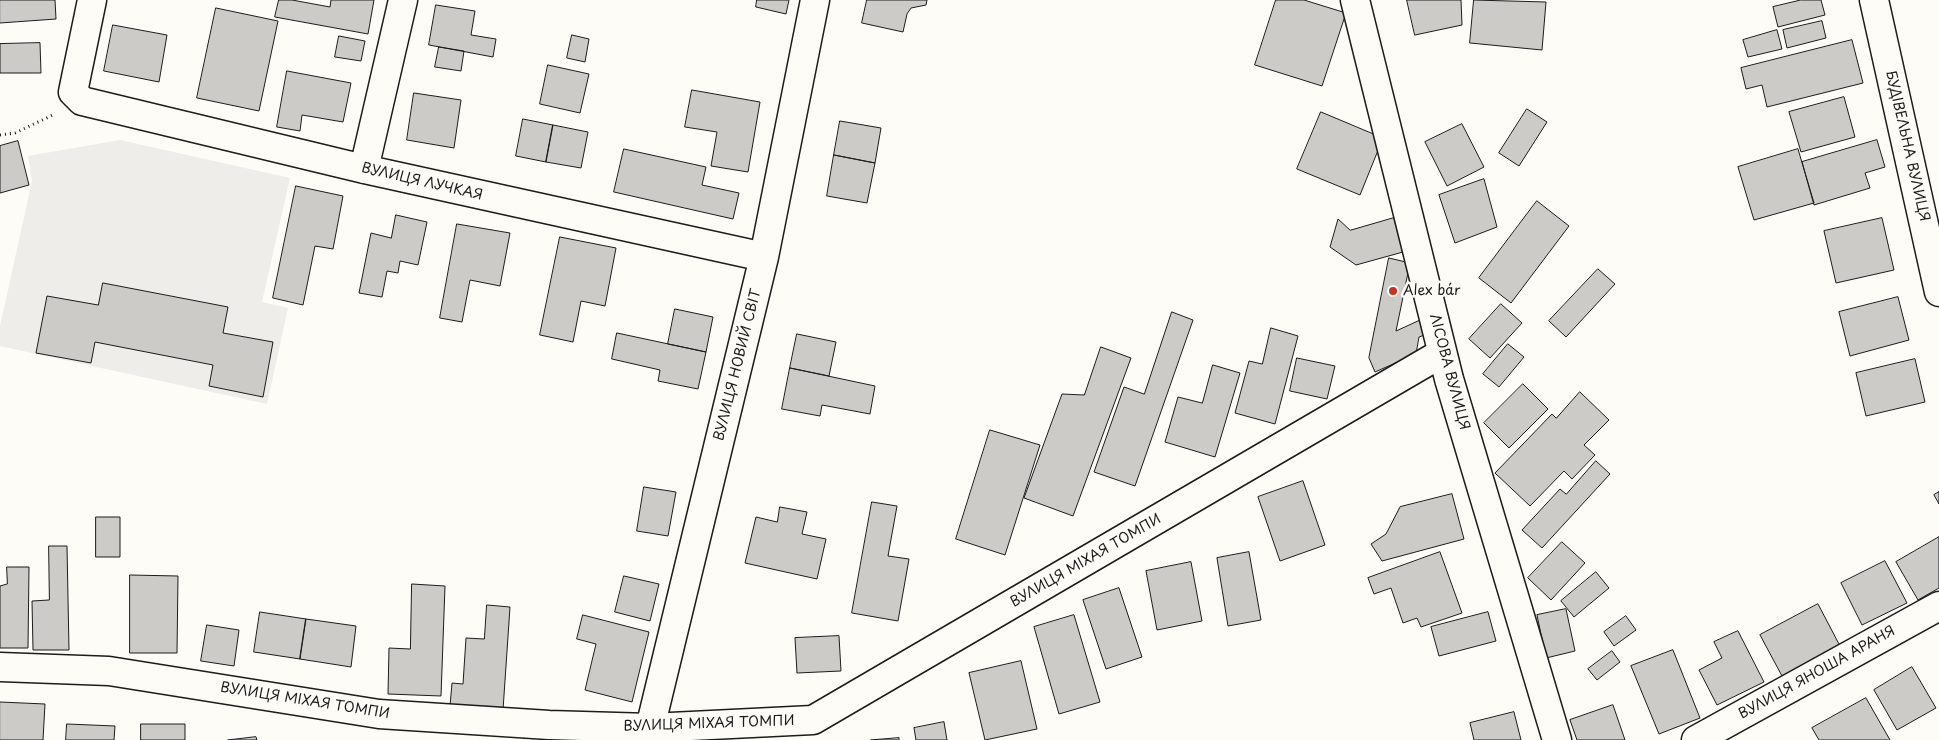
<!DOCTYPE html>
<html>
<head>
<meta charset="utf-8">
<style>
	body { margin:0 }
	canvas { display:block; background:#fdfcf7 }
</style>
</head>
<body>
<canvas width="1939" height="740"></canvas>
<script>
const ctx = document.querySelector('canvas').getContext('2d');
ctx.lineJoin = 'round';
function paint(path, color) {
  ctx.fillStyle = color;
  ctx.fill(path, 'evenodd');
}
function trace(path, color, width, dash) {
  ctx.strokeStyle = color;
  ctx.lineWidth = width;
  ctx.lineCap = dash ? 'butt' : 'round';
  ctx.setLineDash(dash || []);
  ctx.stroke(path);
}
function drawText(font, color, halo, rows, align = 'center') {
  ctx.font = font + ' "Playpen Sans",sans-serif';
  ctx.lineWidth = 5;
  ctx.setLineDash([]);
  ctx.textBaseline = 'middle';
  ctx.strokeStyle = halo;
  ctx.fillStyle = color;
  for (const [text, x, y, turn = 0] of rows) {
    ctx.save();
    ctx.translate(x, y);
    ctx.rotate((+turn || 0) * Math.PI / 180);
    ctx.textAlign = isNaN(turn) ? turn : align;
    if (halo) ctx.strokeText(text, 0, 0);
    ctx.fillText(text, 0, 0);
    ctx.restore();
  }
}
paint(new Path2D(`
	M120 140 290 178 262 302 288 308 267 404 0 346V326L32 181 28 156Z`), '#eeede9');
const building = new Path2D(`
	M0 0H55L56 19 0 23Z
	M279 0H292L330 7 331 0H374L368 34 275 17Z
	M757 0H789L786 14 756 7Z
	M867 0H927L926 5 911 8 907 14 903 32 862 23Z
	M1276 0H1304L1346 13 1322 86 1255 65Z
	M1407 0H1461L1462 25 1415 35Z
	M1474 0 1546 2 1542 50 1470 43Z
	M1801 0H1821L1825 15 1778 27 1773 7Z
	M436 5 475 11 471 35 496 39 493 57 429 45Z
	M216 8 278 21 259 111 197 98Z
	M1822 21 1826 38 1787 48 1783 30Z
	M113 25 167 35 159 82 104 71Z
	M1777 30 1782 49 1748 57 1743 40Z
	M572 35 589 39 585 62 567 58Z
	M339 36 365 41 361 61 335 57Z
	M1852 40 1863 83 1767 107 1762 85 1746 89 1741 68Z
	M40 43 41 73H0V44Z
	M439 47 464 51 461 71 435 67Z
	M548 65 589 74 580 113 540 104Z
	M287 71 351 83 343 122 302 115 300 131 277 127Z
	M692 90 760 102 748 172 711 166 717 132 685 127Z
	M414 93 461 100 454 148 407 140Z
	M1844 97 1855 137 1801 152 1789 112Z
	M1527 109 1547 122 1519 166 1499 153Z
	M1321 112 1383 138 1360 195 1297 169Z
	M523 119 553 125 546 162 516 156Z
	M840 121 881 128 875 163 834 155Z
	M1462 124 1484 167 1447 186 1425 142Z
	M553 125 588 132 581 168 546 162Z
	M1877 140 1885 167 1865 173 1870 188 1814 205 1802 162Z
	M18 141 29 185 0 193V146Z
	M624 149 706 167 702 185 739 193 733 219 614 192Z
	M1798 149 1814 203 1754 220 1738 167Z
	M834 155 875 163 867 203 827 196Z
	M1484 179 1497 227 1455 243 1439 195Z
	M296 186 343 196 333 249 315 246 303 305 273 298Z
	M1537 201 1569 226 1511 303 1479 278Z
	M396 215 427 222 418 265 400 261 398 273 387 271 382 297 359 293 371 233 391 238Z
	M1394 218 1403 252 1356 265 1330 247 1338 219 1350 230Z
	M1882 218 1894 270 1836 283 1824 231Z
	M457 224 510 233 500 286 470 280 462 322 440 318Z
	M560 237 616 248 605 306 581 301 573 342 540 335Z
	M1389 258 1410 263 1396 331 1420 320 1427 334 1419 337 1416 354 1375 372 1369 358Z
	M1598 269 1615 284 1566 337 1549 321Z
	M103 283 228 307 223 333 273 342 263 397 209 386 213 365 95 342 91 363 36 353 47 296 98 305Z
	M1898 297 1909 340 1850 356 1839 312Z
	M1501 304 1522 323 1490 358 1469 339Z
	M675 309 713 317 706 352 668 344Z
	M1172 312 1193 320 1135 486 1094 472 1124 387 1144 394Z
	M1271 328 1298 336 1275 424 1235 413 1249 361 1262 364Z
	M617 333 706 352 698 389 658 381 660 370 612 359Z
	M797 334 836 342 829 376 790 368Z
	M1508 344 1524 357 1499 387 1483 374Z
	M1101 347 1131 358 1073 516 1024 498 1062 394 1084 395Z
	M1297 358 1335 366 1327 399 1290 391Z
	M1915 359 1925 402 1866 416 1856 373Z
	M1213 365 1240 373 1215 457 1165 442 1178 397 1202 403Z
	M790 368 875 386 870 414 822 405 820 416 782 409Z
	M1523 384 1548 409 1509 448 1484 423Z
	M1580 392 1609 420 1584 445 1595 455 1572 479 1564 471 1530 506 1495 473 1552 414 1556 418Z
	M990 430 1040 445 1005 555 956 539Z
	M1596 461 1610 474 1542 548 1522 530 1560 489 1566 494Z
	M1303 481 1325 545 1280 561 1258 497Z
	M644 487 676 492 668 536 637 531Z
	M1939 492V504L1934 495Z
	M1452 494 1464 539 1382 561 1371 544 1386 534 1400 507Z
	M872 502 897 506 888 556 909 559 898 621 852 613Z
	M780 507 807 512 802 534 826 539 817 579 745 563 756 517 777 522Z
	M96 517H120V557H96Z
	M1939 537V588L1918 600 1896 562Z
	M1562 542 1585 563 1551 600 1528 578Z
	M49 546H67L69 650H33L32 601 49 600Z
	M1249 552 1261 620 1228 626 1217 558Z
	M1440 552 1462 613 1421 627 1417 618 1403 623 1391 588 1374 594 1368 578Z
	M1885 561 1907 603 1862 625 1841 583Z
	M1191 562 1202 621 1157 630 1146 571Z
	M7 567H29L28 648H0V586L7 584Z
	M1596 572 1609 588 1574 617 1561 601Z
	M130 575 178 576 177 653H130Z
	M624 576 659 584 650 621 615 612Z
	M412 584 445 586 441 696 388 694 389 648 410 649Z
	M1119 588 1142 657 1106 669 1083 600Z
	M1818 604 1840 646 1782 676 1760 635Z
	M487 605 510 607 503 710 450 706 452 683 463 684 466 638 484 639Z
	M1566 609 1575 651 1546 658 1537 615Z
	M260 612 306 619 300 659 254 652Z
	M1488 612 1496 641 1439 656 1431 627Z
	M583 615 649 632 632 702 585 690 596 644 577 639Z
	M1074 615 1100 702 1059 714 1034 627Z
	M1626 616 1636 630 1614 646 1604 632Z
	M306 619 356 626 351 667 300 659Z
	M207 625 239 630 234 666 201 661Z
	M1738 631 1764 682 1717 705 1699 670 1722 658 1714 642Z
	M839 636 841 671 797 673 795 638Z
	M1673 650 1700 718 1659 734 1631 666Z
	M1612 651 1620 662 1597 680 1588 669Z
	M1021 661 1037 729 985 740 969 673Z
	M1912 667 1936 708 1897 730 1874 690Z
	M1866 698 1890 740H1819L1812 728Z
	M0 702 45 704 43 740H0Z
	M1613 705 1625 740H1577L1570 720Z
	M1514 712 1521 740H1474L1470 723Z
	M944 722 947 740H916L914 728Z
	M67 724 115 726 114 740H66Z
	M141 724H185V740H141Z
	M256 737 257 740H228Z
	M899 738V740H871Z`);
paint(building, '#cccbc8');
trace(building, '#1c1c1c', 1);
const minor = new Path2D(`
	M92 0 73 92 82 101 364 169 764 257
	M1355 0 1449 379 1557 740
	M1874 0 1939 292
	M364 169 403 0
	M0 667 109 671 379 714 549 725 650 728 813 720 1442 353
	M650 728 764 257 815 0
	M1696 740 1939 606`);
trace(minor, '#1c1c1c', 31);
trace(new Path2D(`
	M0 135 15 133 55 114`), '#1c1c1c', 3, [1, 4]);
trace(minor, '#fdfcf7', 28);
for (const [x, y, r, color] of [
	[1393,291,5,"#c8321e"]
]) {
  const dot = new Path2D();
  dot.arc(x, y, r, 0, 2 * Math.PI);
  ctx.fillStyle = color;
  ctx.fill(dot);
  trace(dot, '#fdfcf7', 2);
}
drawText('14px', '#1c1c1c', '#fdfcf7', [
	["БУДІВЕЛЬНА ВУЛИЦЯ",1907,146,77],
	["ВУЛИЦЯ ЛУЧКАЯ",422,182,13],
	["ВУЛИЦЯ НОВИЙ СВІТ",738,365,-76],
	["ЛІСОВА ВУЛИЦЯ",1449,372,75],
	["ВУЛИЦЯ МІХАЯ ТОМПИ",1086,561,-30],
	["ВУЛИЦЯ ЯНОША АРАНЯ",1817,673,-29],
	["ВУЛИЦЯ МІХАЯ ТОМПИ",305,701,9],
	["ВУЛИЦЯ МІХАЯ ТОМПИ",709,724,-2]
]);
drawText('14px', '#1c1c1c', '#fdfcf7', [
	["Alex bár",1403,291]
], 'left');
</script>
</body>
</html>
